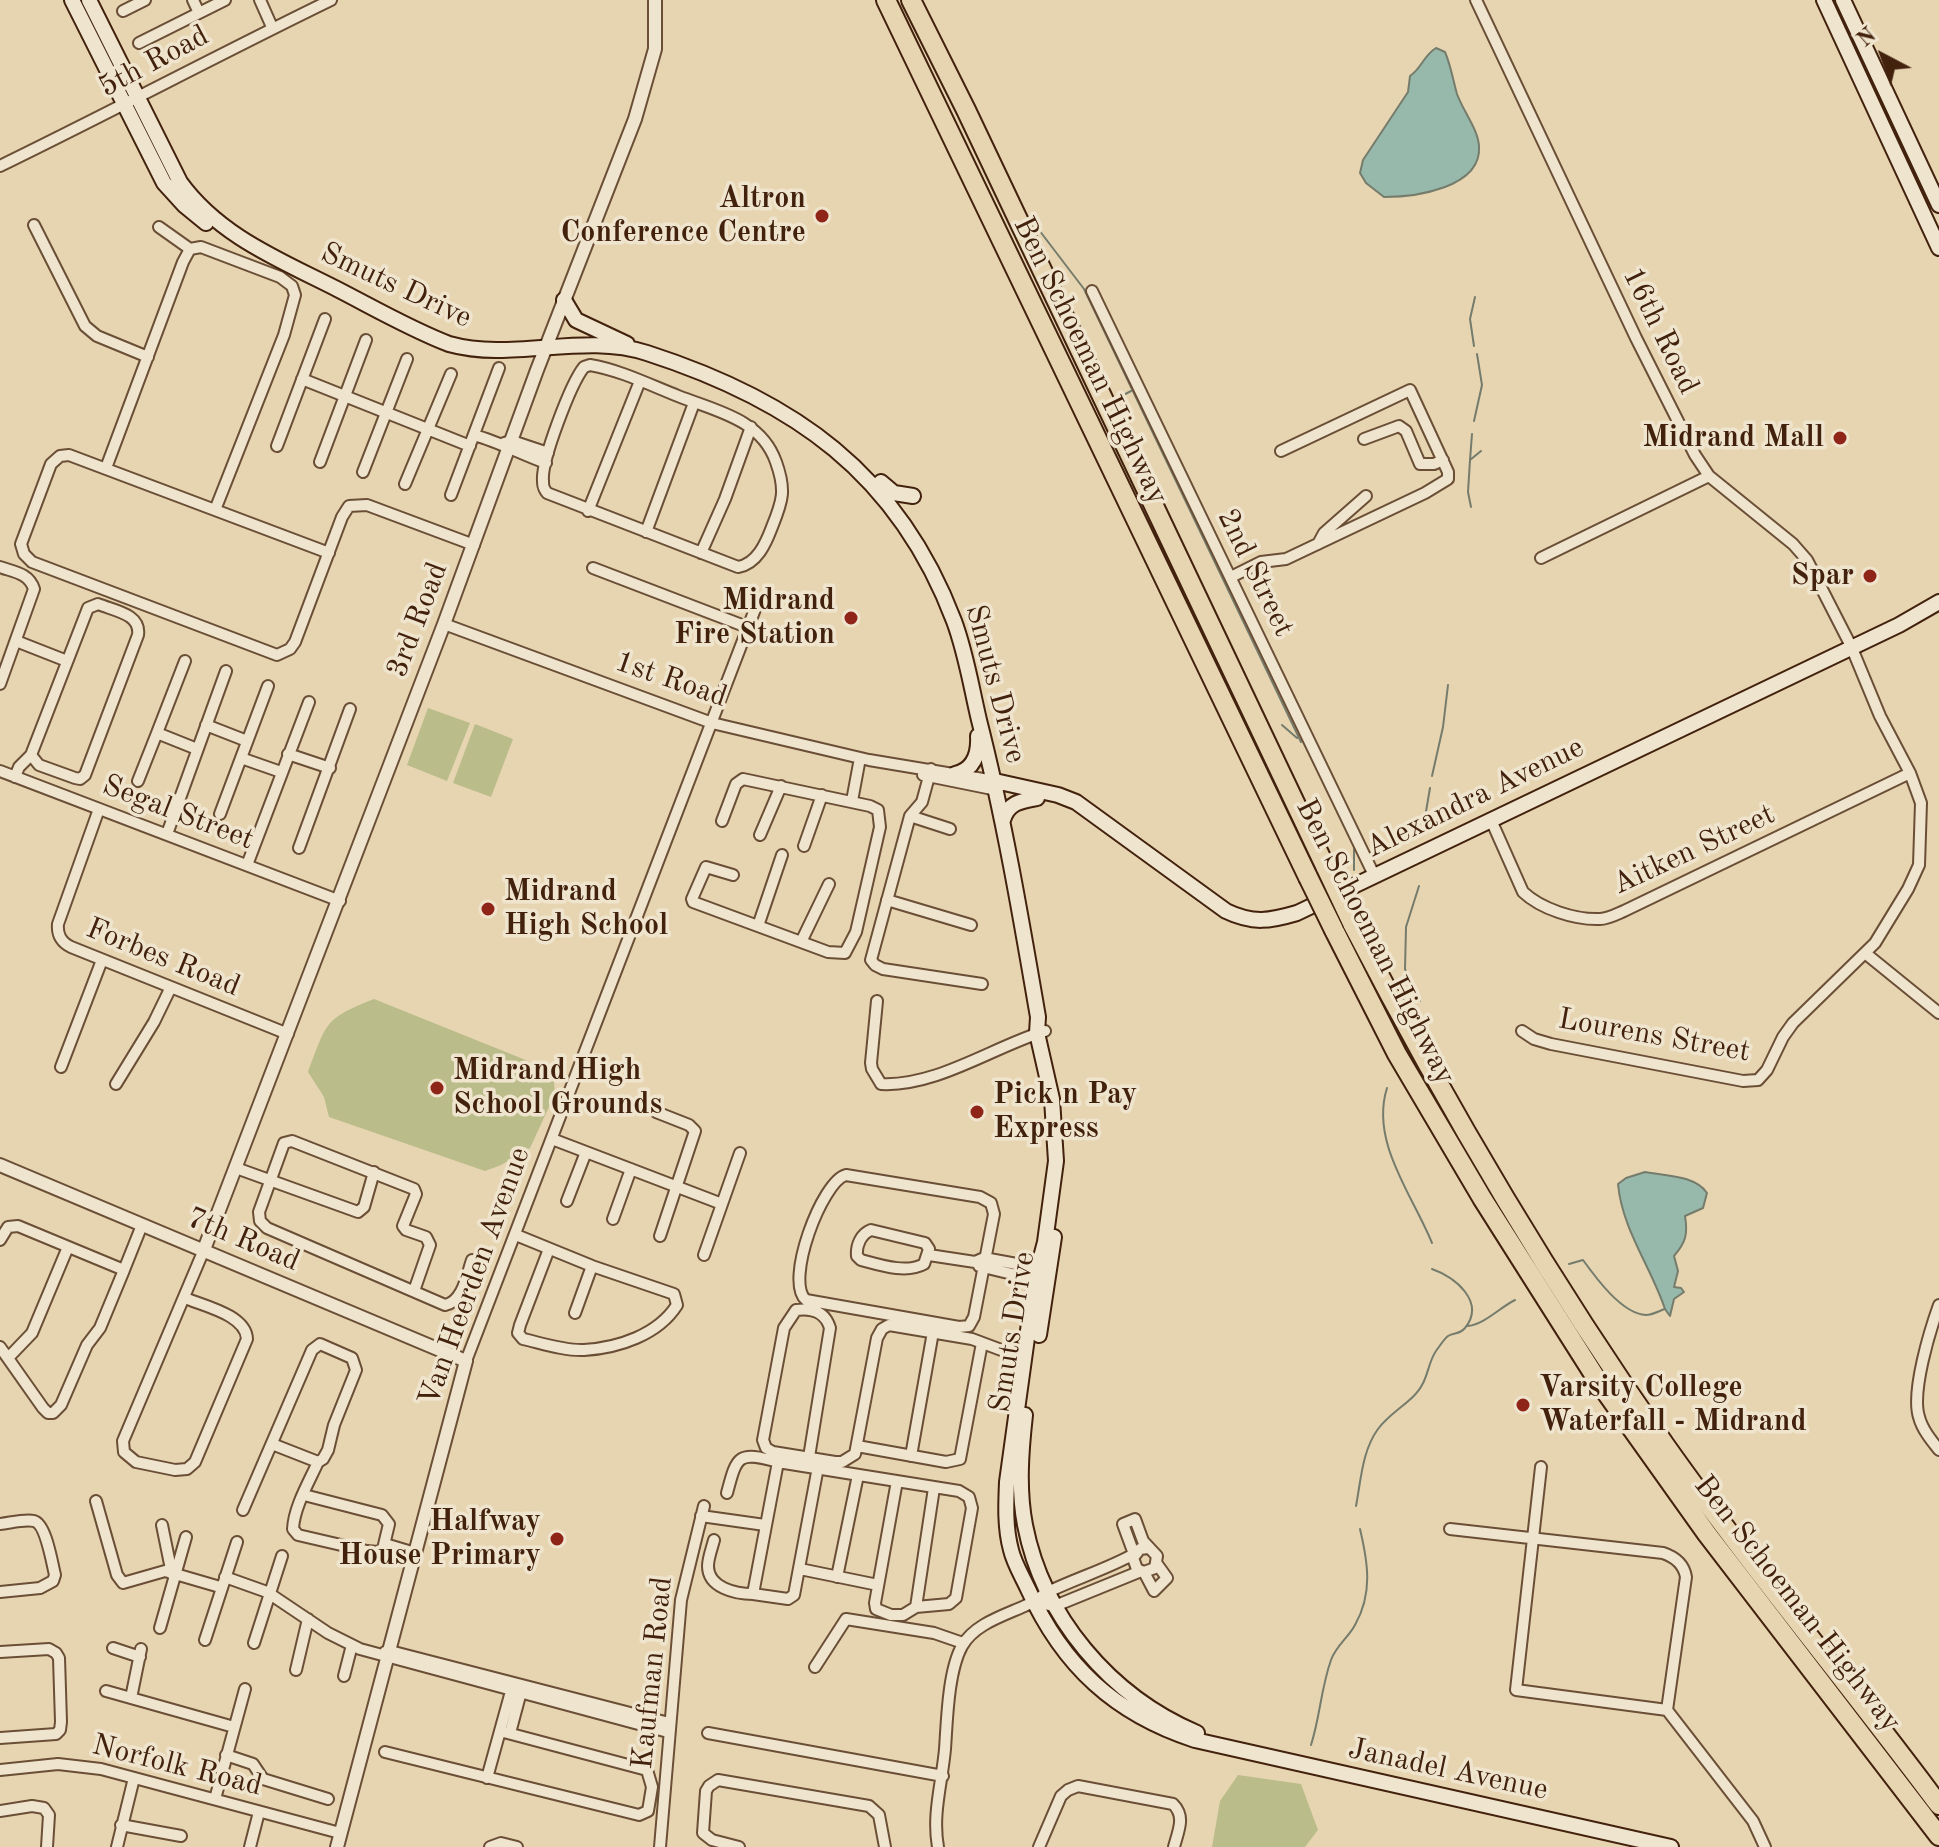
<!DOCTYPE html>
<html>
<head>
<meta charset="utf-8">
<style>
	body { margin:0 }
	#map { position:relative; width:1939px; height:1847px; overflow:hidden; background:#e7d5b2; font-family:"Old Standard TT",serif }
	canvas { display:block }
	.north { position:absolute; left:1843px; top:16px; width:80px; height:80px; -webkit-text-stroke:6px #efe4cd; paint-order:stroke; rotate:319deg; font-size:22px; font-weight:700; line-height:32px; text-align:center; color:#42210d }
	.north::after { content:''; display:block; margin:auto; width:28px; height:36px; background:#42210d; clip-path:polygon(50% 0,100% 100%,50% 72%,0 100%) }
</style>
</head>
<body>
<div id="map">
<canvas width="1939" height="1847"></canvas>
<div class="north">N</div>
</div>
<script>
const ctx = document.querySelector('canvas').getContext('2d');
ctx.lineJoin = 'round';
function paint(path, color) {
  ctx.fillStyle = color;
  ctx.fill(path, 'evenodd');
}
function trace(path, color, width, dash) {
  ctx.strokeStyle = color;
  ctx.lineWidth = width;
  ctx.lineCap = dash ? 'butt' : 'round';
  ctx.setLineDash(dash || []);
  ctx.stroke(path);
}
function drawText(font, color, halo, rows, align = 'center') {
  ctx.font = font + ' "Old Standard TT",serif';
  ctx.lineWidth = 7;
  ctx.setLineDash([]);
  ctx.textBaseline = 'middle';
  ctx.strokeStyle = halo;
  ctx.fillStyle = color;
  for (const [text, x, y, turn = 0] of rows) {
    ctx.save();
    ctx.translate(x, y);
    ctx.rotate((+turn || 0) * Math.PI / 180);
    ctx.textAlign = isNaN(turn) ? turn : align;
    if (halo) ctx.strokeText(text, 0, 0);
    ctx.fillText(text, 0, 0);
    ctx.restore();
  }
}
paint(new Path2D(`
	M428 708 470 723 447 781 407 765Z
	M475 724 513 739 491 797 453 783Z
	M374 999 553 1071 555 1094 530 1148 501 1165 485 1171 329 1117 324 1097 308 1072C327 1023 323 1019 374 999Z
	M1238 1775 1301 1784 1318 1830 1305 1847H1212L1220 1801Z`), '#babc89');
const water = new Path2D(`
	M1436 48 1445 52C1451 66 1453 80 1457 94 1463 111 1478 129 1479 146 1482 188 1415 197 1384 197L1366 183 1360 173 1363 160 1408 92 1410 76C1422 68 1423 56 1436 48Z
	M1645 1172C1665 1176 1695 1175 1707 1193L1703 1208 1685 1216C1688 1234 1686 1242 1674 1256L1678 1271 1674 1287 1681 1288 1684 1292 1674 1299 1670 1316 1665 1309C1651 1267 1622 1229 1618 1184L1626 1178Z`);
paint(water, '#97b9ab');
trace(water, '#757c6c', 2);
trace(new Path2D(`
	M1039 230 1084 289 1301 742
	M1474 346 1470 319 1475 297
	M1118 398 1131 391
	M1474 421 1482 385 1477 354
	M1470 460 1472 434
	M1471 507 1468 492 1470 460 1481 451
	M1282 725 1297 738
	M1432 776 1443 727 1448 685
	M1422 835 1430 788
	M1354 870V849
	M1419 886 1406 927 1405 969 1420 1001
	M1387 1088C1370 1142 1412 1194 1432 1243
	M1569 1264 1583 1260C1596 1278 1622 1314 1646 1315 1652 1315 1659 1311 1665 1309
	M1468 1326C1485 1324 1499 1308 1515 1300
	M1356 1506C1361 1480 1362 1451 1378 1429 1390 1412 1414 1401 1422 1385 1428 1375 1429 1361 1436 1351 1439 1347 1444 1339 1448 1336 1454 1332 1459 1335 1465 1328 1486 1302 1455 1277 1432 1269
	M1311 1745C1320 1717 1321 1688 1331 1660 1336 1646 1348 1638 1355 1625 1373 1593 1368 1563 1360 1529`), '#757c6c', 2);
const minor = new Path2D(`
	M260 0 272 27
	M1476 0 1636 338 1695 455 1709 476 1793 544 1807 560 1851 646 1880 716 1910 773 1921 803 1919 865 1908 889 1875 943 1793 1023 1783 1037 1767 1070 1758 1080 1743 1081 1551 1044 1534 1039 1522 1031
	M123 11 145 0
	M199 13 225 0
	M139 43 199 13 193 0
	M0 166C111 112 220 54 331 0
	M34 225 85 326 97 336 148 357
	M159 227 190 249
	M190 249 201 247 280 277 292 286 295 295 284 335 215 510
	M1092 291 1374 875
	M590 365C620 370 650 385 678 396 716 411 761 419 776 462 786 490 783 500 772 527 766 543 757 564 738 567L547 493C544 488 543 488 543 481 541 461 571 383 584 367Z
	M302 379 470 446
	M474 435C499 442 521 454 546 463
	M1364 439 1399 426 1406 431 1420 464H1434L1443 460
	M504 443 512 441 548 453
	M277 446 325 319
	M320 462 366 340
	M106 468 183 262 190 249
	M363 472 407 359
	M405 484 451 374
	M451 495 499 368
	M588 511 640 381
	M646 532 694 403
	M1318 544 1324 533 1366 496
	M329 553 69 455 60 456 51 464 21 544 24 554 32 562 277 655 290 649 295 642 342 517 349 506 367 505 474 545
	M701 553 725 499 751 427
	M1541 558 1709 476
	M0 567C14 572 29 573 34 589L0 684
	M593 568 747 627
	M1231 577 1261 562 1286 559 1425 493 1448 479V472L1410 390 1281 451
	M444 624 712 723 869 760 995 781
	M16 641 67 661
	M206 725 247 741
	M157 733 185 661
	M288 754 330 768
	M241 758 281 772
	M931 769 922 802 910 816 871 960 875 965 883 969 982 984
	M0 771 340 901
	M923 775 997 790
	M15 777 19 767 31 755 88 608 98 604C115 611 141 614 138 635L85 775 80 779 75 778 39 765 31 755
	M138 781 157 733 197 749
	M852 801 860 758
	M99 809 58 924C57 935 61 942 71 947L288 1034
	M220 814 268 686
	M910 816 950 829
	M1491 820 1523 892C1541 909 1575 920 1600 919 1608 919 1617 914 1624 911L1910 773
	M722 821 736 784 743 779 870 806 878 810 880 827 856 932 845 953 828 952 693 902 692 899 706 867 733 875
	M167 834 226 671
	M760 835 781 786
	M804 846 822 795
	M299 848 350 709
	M247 865 309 702
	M887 900 971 925
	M758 926 782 855
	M801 942 829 884
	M1865 953 1939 1013
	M877 1001 871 1063 872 1069 881 1084C936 1087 993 1047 1045 1031
	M61 1067 102 960
	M116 1084 154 1022 171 987
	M656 1112 689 1125 695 1131 660 1236
	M552 1139 722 1204
	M236 1168 358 1212 364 1207 374 1172
	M846 1175 980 1197 991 1203 994 1214 974 1317 969 1326 959 1327 806 1300C784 1282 822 1181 846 1175Z
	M567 1201 586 1152
	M613 1219 631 1169
	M871 1230 925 1243 929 1249 924 1264C906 1274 880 1265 861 1260L857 1256C856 1245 861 1234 871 1230Z
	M516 1235 592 1266 674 1294 677 1305C658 1335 618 1348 584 1350 565 1351 541 1343 523 1339L518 1333 520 1325 549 1249
	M0 1240 8 1227 18 1226 124 1270 100 1328 87 1345 61 1405 53 1413H48L43 1408 0 1347
	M704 1255 740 1153
	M929 1255 975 1262 984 1258 1044 1269
	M979 1266 1041 1281
	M124 1270 142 1225
	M414 1291 430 1245 426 1237 406 1230 403 1226 416 1194 414 1189 292 1141 284 1143 259 1212 260 1221 267 1228 445 1305C463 1302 467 1274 472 1260
	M185 1298C204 1306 246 1315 247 1339L195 1462 187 1469 175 1470 136 1462 124 1452 123 1441 203 1252
	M1939 1305C1930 1330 1911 1392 1919 1417 1922 1429 1931 1440 1939 1450
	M575 1313 592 1266
	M1014 1345 1012 1354 1016 1363 1017 1378
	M8 1358 32 1333 68 1247
	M466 1361 757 604
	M272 1444 318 1462
	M857 1446 946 1462 960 1459 982 1343
	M911 1456 933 1332
	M809 1457 830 1328C825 1311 811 1308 796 1310L784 1328 763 1440 766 1448 773 1452 835 1462H842L855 1454 877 1338 882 1329 889 1325 972 1339 1012 1354
	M778 1462 959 1491 969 1497 972 1508 956 1598 949 1604 916 1607 903 1615H891L876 1609 875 1603 897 1481
	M1541 1467 1516 1690 1667 1710 1753 1821 1765 1847
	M96 1501 117 1575 123 1583 165 1571 220 1587
	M243 1510 312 1350 320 1344 352 1358 356 1370 334 1425 328 1450 323 1459 318 1462C309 1482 294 1507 293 1529L298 1535 367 1551 378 1552 383 1549 389 1524 382 1515 304 1495
	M701 1516 765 1525
	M0 1524C10 1523 24 1519 34 1521 46 1524 52 1563 55 1575L53 1581 40 1588 0 1592
	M162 1525 172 1574
	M1450 1529 1663 1553C1675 1557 1684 1565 1686 1577L1667 1710
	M714 1540C712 1548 708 1558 708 1566 708 1588 736 1594 753 1594L778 1462C738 1451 737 1455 727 1493
	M385 1544 415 1553
	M800 1569 878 1585
	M1144 1572 1154 1591 1167 1578 1157 1564
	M225 1577 267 1592 328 1633 360 1649 668 1732
	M837 1577 858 1475
	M753 1594 788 1599 794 1595 818 1467
	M1034 1602 1055 1606 1141 1571
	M916 1607 934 1488
	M160 1628 186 1537
	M205 1640 237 1542
	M254 1643 282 1556
	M113 1648 140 1657
	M0 1652 49 1649 56 1653 59 1658 61 1722 60 1730 56 1734 0 1738
	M385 1652 390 1651 669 1723
	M815 1667 846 1619 934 1633 963 1643
	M296 1670 308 1619
	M344 1676 352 1645
	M106 1691 234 1727
	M131 1698 141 1649
	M510 1733 522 1688
	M708 1733 943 1776
	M385 1752 639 1815 648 1811 652 1787 647 1770 500 1731
	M226 1755 253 1764 263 1779 328 1799
	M0 1770 58 1764 101 1769 340 1833
	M487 1778 513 1684
	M215 1799 245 1689
	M0 1811 32 1806 44 1808 49 1815 47 1847
	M121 1825 181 1836
	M117 1847 134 1778
	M250 1847 259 1812
	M490 1847 501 1843 517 1847
	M660 1847 681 1600 704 1506
	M739 1847 712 1840 703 1833 706 1791 709 1786 718 1780 869 1806 879 1815 885 1847
	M938 1847C932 1814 942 1783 945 1749 947 1721 948 1671 962 1646 975 1623 1006 1615 1029 1604 1036 1601 1042 1595 1050 1591 1077 1578 1107 1569 1134 1554L1123 1524 1135 1519 1143 1541 1157 1556 1155 1568 1144 1572 1137 1569 1133 1558 1140 1549 1148 1548
	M1039 1847 1061 1796 1068 1790 1078 1786 1173 1804C1186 1817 1178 1831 1174 1847`);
const tertiary = new Path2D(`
	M0 1165 466 1361 337 1847
	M203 1252 444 624 537 370 635 119 655 49V0`);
const secondary = new Path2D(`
	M72 0 164 183 184 205 206 223
	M89 0 180 182C219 236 280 260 337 289 374 308 410 329 449 344 513 362 583 332 647 353 793 400 898 473 954 621 966 653 971 686 979 720 1004 818 1021 918 1038 1017L1037 1033 1052 1099 1056 1161 1045 1242 1035 1280 1007 1482C1006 1505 1005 1528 1011 1550 1014 1563 1022 1576 1028 1589 1063 1666 1115 1714 1195 1740L1671 1847
	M1824 0 1939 248
	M1843 0 1939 205
	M564 300 576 320 627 344
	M881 482 894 493 913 496
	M955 774C974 770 979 754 978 736
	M995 781 1058 795 1076 802 1226 911C1253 924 1270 921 1297 913L1899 625 1939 602
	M1003 820C1008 803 1020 801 1037 798
	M1039 1335 1054 1237
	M1025 1415C1021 1451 1018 1489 1025 1525 1043 1617 1110 1696 1197 1733`);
const motorway = new Path2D(`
	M886 0 1308 877
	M911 0 966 110 1326 868
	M1352 923C1446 1105 1547 1277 1665 1445 1752 1568 1849 1684 1939 1805
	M1334 930 1397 1054 1482 1198 1598 1381 1707 1534 1939 1836`);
trace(minor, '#6b4e36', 14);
trace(tertiary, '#6b4e36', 16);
trace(secondary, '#42210d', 18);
trace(motorway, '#42210d', 22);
trace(minor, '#efe4cd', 10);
trace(tertiary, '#efe4cd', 12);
trace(secondary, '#efe4cd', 14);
trace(motorway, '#e7d5b2', 18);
const motorwayBridge = new Path2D(`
	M1326 868 1352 923
	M1308 877 1334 930`);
trace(motorwayBridge, '#42210d', 22, []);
trace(motorwayBridge, '#e7d5b2', 18);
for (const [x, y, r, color] of [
	[822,216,8,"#8f2418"],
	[1840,438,8,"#8f2418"],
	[1870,576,8,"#8f2418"],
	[851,618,8,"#8f2418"],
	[488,909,8,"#8f2418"],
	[437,1088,8,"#8f2418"],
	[977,1112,8,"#8f2418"],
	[1523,1405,8,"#8f2418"],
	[557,1539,8,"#8f2418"]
]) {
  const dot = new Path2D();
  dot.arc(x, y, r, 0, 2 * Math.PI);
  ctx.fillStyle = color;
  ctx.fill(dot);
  trace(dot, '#efe4cd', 3);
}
drawText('30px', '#42210d', '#efe4cd', [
	["5th Road",154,62,-28],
	["Smuts Drive",396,286,25],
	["16th Road",1660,331,64],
	["Ben Schoeman Highway",1090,361,64],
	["2nd Street",1255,573,64],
	["3rd Road",418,620,-69],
	["1st Road",671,680,19],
	["Smuts Drive",995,684,75],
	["Alexandra Avenue",1475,798,-26],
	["Segal Street",178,813,21],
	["Aitken Street",1694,850,-25],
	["Ben Schoeman Highway",1375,942,63],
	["Forbes Road",163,958,22],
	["Lourens Street",1654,1036,10],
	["7th Road",243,1240,23],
	["Van Heerden Avenue",475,1277,-70],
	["Smuts Drive",1013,1332,-81],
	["Ben Schoeman Highway",1797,1604,52],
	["Kaufman Road",653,1673,-84],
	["Norfolk Road",177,1766,14],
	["Janadel Avenue",1448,1770,12]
]);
drawText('bold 30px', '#42210d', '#efe4cd', [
	["Altron",806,199],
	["Conference Centre",806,233],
	["Midrand Mall",1824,438],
	["Spar",1854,576],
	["Midrand",835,601],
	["Fire Station",835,635],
	["Midrand",504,892,"left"],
	["High School",504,926,"left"],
	["Midrand High",453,1071,"left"],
	["School Grounds",453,1105,"left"],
	["Pick n Pay",993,1095,"left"],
	["Express",993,1129,"left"],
	["Varsity College",1539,1388,"left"],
	["Waterfall - Midrand",1539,1422,"left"],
	["Halfway",541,1522],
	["House Primary",541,1556]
], 'right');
</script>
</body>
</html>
